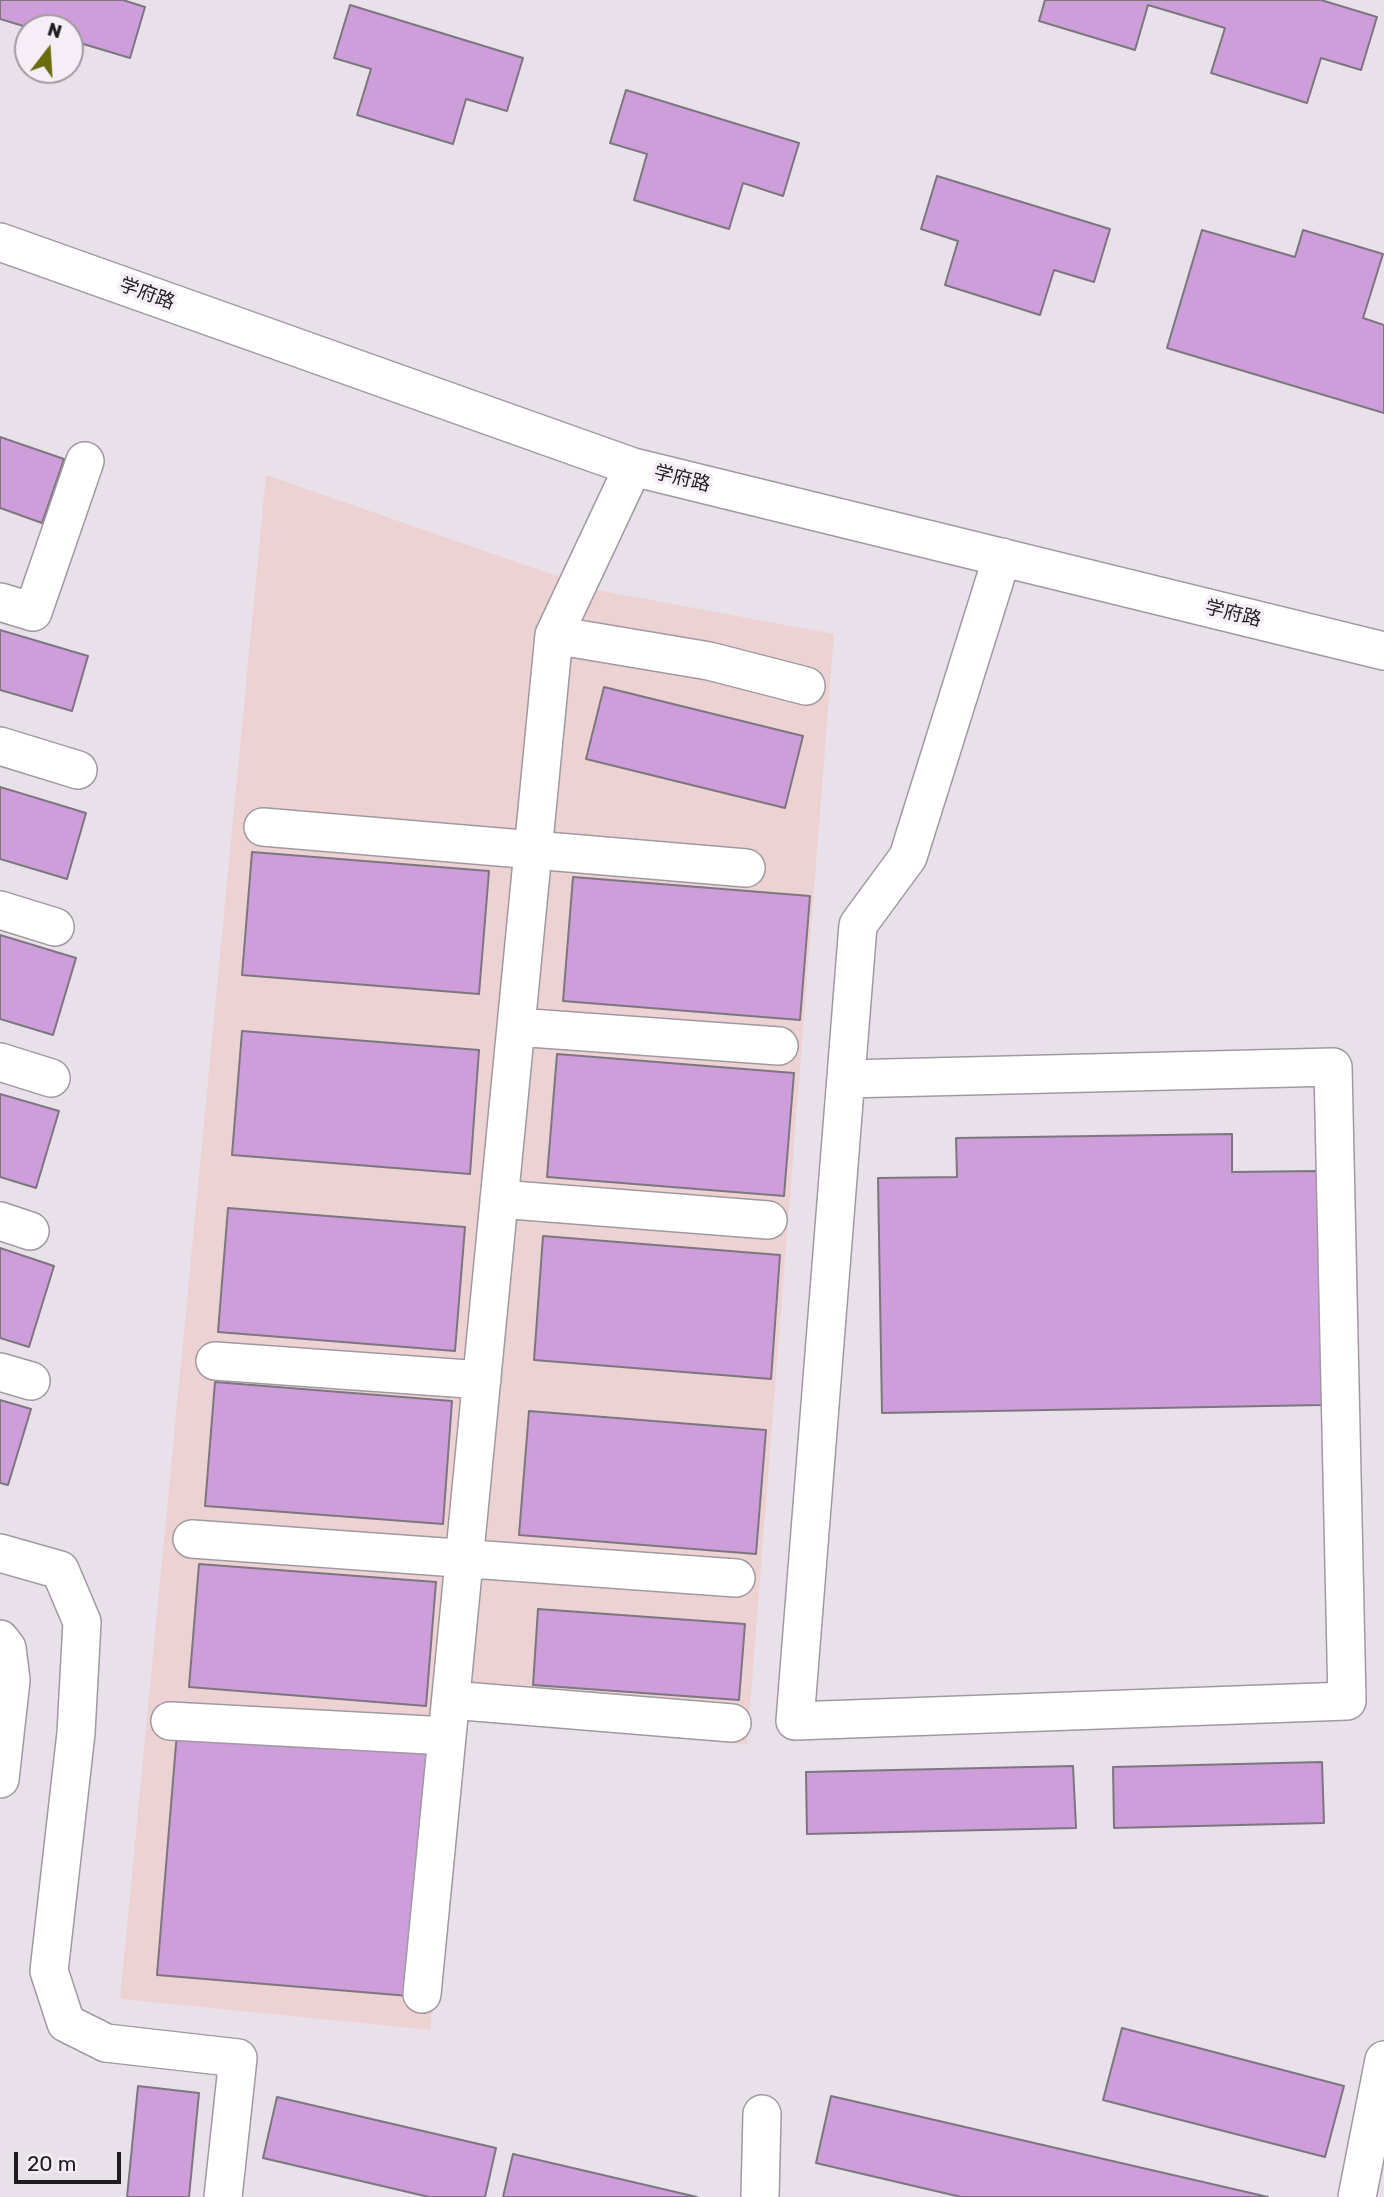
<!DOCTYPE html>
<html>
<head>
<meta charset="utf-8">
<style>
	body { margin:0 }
	#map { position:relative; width:1384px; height:2197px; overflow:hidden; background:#e9e1e9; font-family:Rubik,sans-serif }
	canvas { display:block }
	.north { position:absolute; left:14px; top:14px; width:70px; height:70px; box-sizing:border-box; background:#f6eef7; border:2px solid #a09aa1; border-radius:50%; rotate:17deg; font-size:19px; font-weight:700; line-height:28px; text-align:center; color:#1f1c1f }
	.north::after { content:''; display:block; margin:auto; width:24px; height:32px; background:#6a6c0d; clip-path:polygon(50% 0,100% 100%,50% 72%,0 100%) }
	.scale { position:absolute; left:14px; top:2152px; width:107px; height:32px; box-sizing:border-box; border:4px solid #1f1c1f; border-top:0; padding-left:9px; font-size:21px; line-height:24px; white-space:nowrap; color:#1f1c1f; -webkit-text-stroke:5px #f6eef7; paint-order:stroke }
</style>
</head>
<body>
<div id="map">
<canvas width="1384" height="2197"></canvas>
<div class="north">N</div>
<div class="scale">20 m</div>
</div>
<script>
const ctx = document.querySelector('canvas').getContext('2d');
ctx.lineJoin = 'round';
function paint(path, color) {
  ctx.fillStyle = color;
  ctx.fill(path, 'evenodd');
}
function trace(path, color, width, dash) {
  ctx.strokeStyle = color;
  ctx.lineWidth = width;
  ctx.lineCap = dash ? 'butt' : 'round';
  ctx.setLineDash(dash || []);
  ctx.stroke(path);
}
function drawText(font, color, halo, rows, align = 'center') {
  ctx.font = font + ' Rubik,"Noto Sans SC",sans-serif';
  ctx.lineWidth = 7;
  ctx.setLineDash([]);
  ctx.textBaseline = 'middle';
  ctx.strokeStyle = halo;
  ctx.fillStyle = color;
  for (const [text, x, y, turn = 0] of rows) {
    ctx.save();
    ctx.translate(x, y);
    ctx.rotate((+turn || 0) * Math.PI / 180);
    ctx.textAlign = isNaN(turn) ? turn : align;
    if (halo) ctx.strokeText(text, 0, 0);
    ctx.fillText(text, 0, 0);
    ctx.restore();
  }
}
paint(new Path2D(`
	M266 475 597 590 834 634 747 1745 462 1716 430 2030 120 1999Z`), '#edd2d4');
const building = new Path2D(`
	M0 0H123L145 7 130 58 70 40V28H30L0 19Z
	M1045 0H1321L1377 17 1361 70 1321 58 1307 103 1211 73 1225 28 1148 5 1135 50 1039 21Z
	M350 5 523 58 507 111 466 99 453 144 357 115 371 69 334 58Z
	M626 90 799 143 783 196 743 183 729 229 634 200 647 154 610 143Z
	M937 176 1110 229 1094 282 1054 270 1040 315 945 285 958 241 921 229Z
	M1202 230 1295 257 1303 230 1383 254 1363 318 1384 325V413L1167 348Z
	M0 437 64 459 42 523 0 508Z
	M0 630 88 656 72 711 0 690Z
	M604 687 803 736 785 808 586 759Z
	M0 787 86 813 67 879 0 859Z
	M252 852 489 871 479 994 242 975Z
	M573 877 810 896 800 1020 563 1001Z
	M0 935 76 958 53 1035 0 1019Z
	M242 1031 479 1050 470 1174 232 1155Z
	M557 1054 794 1073 784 1196 547 1177Z
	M0 1094 59 1111 36 1188 0 1177Z
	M1232 1134V1172L1318 1171 1322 1405 882 1413 878 1178 957 1177 956 1138Z
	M228 1208 465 1227 455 1351 218 1332Z
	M543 1236 780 1255 771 1379 534 1360Z
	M0 1248 54 1266 29 1347 0 1338Z
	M215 1382 452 1401 443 1524 205 1506Z
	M0 1400 31 1409 8 1485 0 1483Z
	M529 1411 766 1430 756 1554 519 1535Z
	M199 1564 436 1582 426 1706 189 1687Z
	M538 1609 745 1624 739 1700 533 1685Z
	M177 1732 428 1751 409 1996 157 1975Z
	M1322 1762 1324 1823 1114 1828 1113 1767Z
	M1073 1766 1076 1828 807 1834 806 1772Z
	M1122 2028 1344 2086 1325 2157 1103 2100Z
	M138 2086 199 2093 189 2197H127Z
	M831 2096 1268 2197H961L816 2163Z
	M277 2097 496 2148 485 2197H429L263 2158Z
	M513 2154 697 2197H503Z`);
paint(building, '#cd9ed9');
trace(building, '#7c767e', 2);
const minor = new Path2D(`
	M0 242 633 467 1384 651
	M0 602 33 612 85 461
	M554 635 709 661 806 686
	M0 746 78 770
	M263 827 746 868
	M0 910 55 927
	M516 1027 779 1046
	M0 1062 51 1078
	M846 1079 1333 1067 1347 1701 795 1721 858 925 908 857 1002 557
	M499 1199 768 1220
	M0 1221 30 1231
	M215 1361 482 1380
	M0 1372 31 1381
	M192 1539 736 1578
	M0 1553 60 1570 82 1622 76 1733 49 1971 66 2023 106 2043 238 2058 223 2197
	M0 1639 7 1648 11 1680 0 1779
	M451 1700 732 1723
	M170 1721 447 1736
	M422 1994 554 635 633 467
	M760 2197 762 2114
	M1357 2197 1384 2060`);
trace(minor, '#a099a1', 40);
trace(minor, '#fff', 37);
drawText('19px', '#1f1c1f', '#f6eef7', [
	["学府路",147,294,20],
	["学府路",682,479,14],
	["学府路",1233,614,14]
]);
</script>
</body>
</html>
